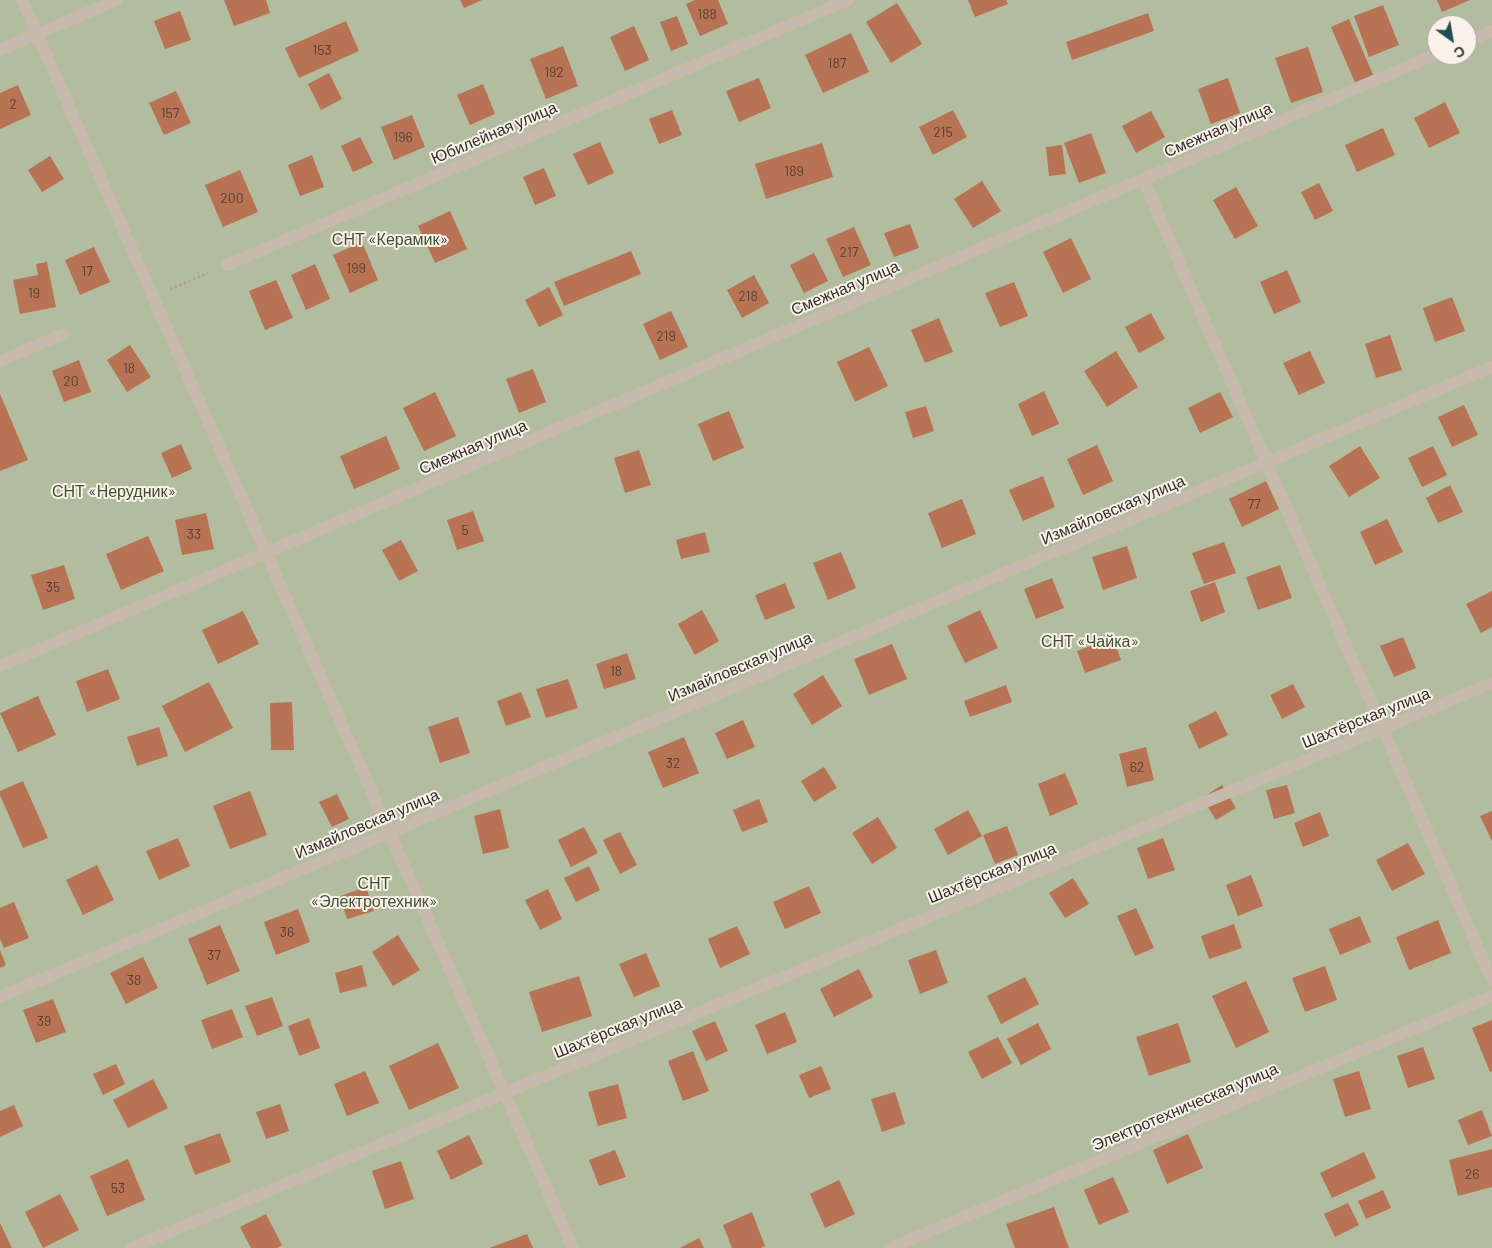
<!DOCTYPE html>
<html>
<head>
<meta charset="utf-8">
<style>
	body { margin:0 }
	#map { position:relative; width:1492px; height:1248px; overflow:hidden; background:#f0e8de; font-family:Barlow,sans-serif }
	canvas { display:block }
	.north { position:absolute; left:1427px; top:15px; width:50px; height:50px; box-sizing:border-box; background:#f8f2ea; border:1px solid #aaa49d; border-radius:50%; rotate:148deg; font-size:14px; font-weight:700; line-height:20px; text-align:center; color:#352e2a }
	.north::after { content:''; display:block; margin:auto; width:18px; height:22px; background:#244d52; clip-path:polygon(50% 0,100% 100%,50% 72%,0 100%) }
</style>
</head>
<body>
<div id="map">
<canvas width="1492" height="1248"></canvas>
<div class="north">С</div>
</div>
<script>
const ctx = document.querySelector('canvas').getContext('2d');
ctx.lineJoin = 'round';
function paint(path, color) {
  ctx.fillStyle = color;
  ctx.fill(path, 'evenodd');
}
function trace(path, color, width, dash) {
  ctx.strokeStyle = color;
  ctx.lineWidth = width;
  ctx.lineCap = dash ? 'butt' : 'round';
  ctx.setLineDash(dash || []);
  ctx.stroke(path);
}
function drawText(font, color, halo, rows, align = 'center') {
  ctx.font = font + ' Barlow,sans-serif';
  ctx.lineWidth = 4;
  ctx.setLineDash([]);
  ctx.textBaseline = 'middle';
  ctx.strokeStyle = halo;
  ctx.fillStyle = color;
  for (const [text, x, y, turn = 0] of rows) {
    ctx.save();
    ctx.translate(x, y);
    ctx.rotate((+turn || 0) * Math.PI / 180);
    ctx.textAlign = isNaN(turn) ? turn : align;
    if (halo) ctx.strokeText(text, 0, 0);
    ctx.fillText(text, 0, 0);
    ctx.restore();
  }
}
paint(new Path2D(`
	M0 0H1492V1248H0ZM1437 25H1467V55H1437Z`), '#b2bda0');
paint(new Path2D(`
	M224 0H266L270 13 234 26Z
	M460 0H482L464 8Z
	M695 0H718L728 24 700 36 686 4Z
	M968 0H1006L1008 4 975 17Z
	M1437 0H1470L1442 12Z
	M897 3 922 44 891 63 866 22Z
	M1383 5 1399 45 1369 57 1354 16Z
	M180 11 191 40 165 49 154 21Z
	M1148 13 1154 31 1072 60 1066 42Z
	M677 16 688 44 671 51 660 22Z
	M1349 19 1374 77 1356 85 1331 27Z
	M346 21 359 51 299 78 285 48Z
	M634 26 649 60 625 71 610 37Z
	M851 33 869 72 823 93 805 55Z
	M563 46 578 86 546 99 530 59Z
	M1308 47 1323 92 1291 103 1275 58Z
	M329 73 342 99 321 110 308 84Z
	M759 78 771 108 739 122 726 91Z
	M1228 78 1240 113 1211 124 1198 89Z
	M483 84 495 114 470 125 457 95Z
	M18 85 31 115 0 129V93Z
	M176 91 191 123 164 135 149 103Z
	M1445 102 1460 133 1429 148 1414 118Z
	M672 110 682 135 659 144 649 119Z
	M953 110 967 137 933 155 919 127Z
	M1151 111 1165 137 1136 153 1122 126Z
	M412 115 425 147 394 160 381 127Z
	M1383 128 1395 155 1357 172 1345 145Z
	M1091 133 1106 173 1079 183 1064 143Z
	M360 137 373 163 353 172 341 146Z
	M600 142 614 173 588 185 573 154Z
	M822 143 833 177 766 199 755 164Z
	M1062 145 1066 174 1049 176 1046 147Z
	M312 155 324 187 300 196 288 165Z
	M50 156 64 179 42 192 28 170Z
	M544 168 556 196 535 205 523 177Z
	M240 170 258 212 223 227 205 185Z
	M982 181 1001 211 973 228 954 199Z
	M1319 183 1333 211 1315 220 1301 192Z
	M1236 187 1258 226 1235 239 1213 200Z
	M450 211 467 249 435 263 418 226Z
	M910 224 919 248 894 257 884 233Z
	M854 227 871 265 843 277 826 239Z
	M1071 238 1091 279 1063 293 1043 252Z
	M362 242 378 280 350 293 333 255Z
	M94 247 110 282 80 295 65 260Z
	M631 251 641 274 564 306 554 282Z
	M814 253 828 281 804 293 790 265Z
	M47 262 56 307 20 314 13 280 38 275 36 264Z
	M315 264 330 299 306 310 291 275Z
	M1287 270 1301 302 1274 314 1260 282Z
	M754 275 769 303 742 318 727 290Z
	M276 280 293 318 265 330 249 291Z
	M1014 282 1028 316 1000 327 985 293Z
	M549 287 563 315 539 327 525 300Z
	M1452 297 1465 331 1435 342 1423 308Z
	M671 311 688 347 660 360 643 324Z
	M1151 313 1165 339 1139 353 1125 327Z
	M939 318 953 352 925 363 911 330Z
	M1390 335 1402 370 1376 378 1365 344Z
	M130 345 151 377 127 392 107 360Z
	M869 347 888 386 855 402 837 362Z
	M1116 351 1138 387 1107 407 1084 371Z
	M1310 351 1325 383 1299 395 1283 363Z
	M79 360 91 392 64 402 52 371Z
	M533 369 546 402 519 413 506 379Z
	M1044 391 1059 424 1032 436 1018 404Z
	M435 392 456 436 424 451 403 408Z
	M1220 392 1233 417 1200 433 1188 408Z
	M0 394 28 460 0 471Z
	M1464 405 1478 435 1452 447 1438 417Z
	M926 406 934 431 913 438 905 412Z
	M729 411 744 448 713 461 698 424Z
	M386 436 400 469 354 489 340 456Z
	M181 444 192 469 172 478 161 453Z
	M1097 445 1113 481 1083 495 1067 459Z
	M1360 446 1380 478 1349 497 1329 466Z
	M1433 446 1447 475 1422 487 1408 458Z
	M639 450 651 485 625 493 614 458Z
	M1043 476 1055 507 1023 521 1009 490Z
	M1266 481 1279 509 1242 527 1229 499Z
	M1450 485 1463 512 1438 523 1426 498Z
	M962 499 976 534 942 548 928 513Z
	M473 511 484 541 457 550 447 520Z
	M206 513 214 549 182 555 175 520Z
	M1387 519 1403 552 1375 565 1360 532Z
	M705 532 710 552 681 559 676 540Z
	M148 536 164 571 121 590 106 554Z
	M401 540 418 571 399 581 382 550Z
	M1224 542 1236 573 1204 584 1192 553Z
	M1127 546 1137 578 1103 590 1092 557Z
	M841 552 856 588 828 600 813 563Z
	M64 565 75 599 43 610 31 575Z
	M1280 565 1292 598 1258 610 1246 577Z
	M1052 578 1064 608 1036 619 1024 589Z
	M1215 582 1225 612 1201 622 1190 591Z
	M785 583 795 608 765 620 755 595Z
	M1492 591V627L1481 633 1466 604Z
	M702 610 719 641 695 655 678 624Z
	M980 610 998 648 965 663 947 626Z
	M243 611 259 644 218 664 202 630Z
	M1403 637 1416 668 1394 677 1380 646Z
	M1113 638 1121 660 1085 673 1077 651Z
	M892 644 907 679 869 695 854 659Z
	M627 653 636 679 604 689 596 664Z
	M108 669 120 699 87 712 76 681Z
	M823 675 842 706 812 725 793 694Z
	M568 679 578 708 546 718 536 689Z
	M209 682 233 728 185 752 162 706Z
	M1293 684 1305 707 1282 719 1270 695Z
	M1006 685 1012 702 970 717 964 701Z
	M521 692 531 717 506 726 497 701Z
	M38 696 56 735 18 752 0 713Z
	M292 702 294 750H271L270 703Z
	M1216 711 1228 735 1199 749 1188 725Z
	M458 717 470 753 440 763 428 727Z
	M743 720 755 747 727 759 715 733Z
	M159 727 168 756 137 766 127 737Z
	M684 737 699 773 663 788 648 752Z
	M1146 747 1154 780 1127 787 1119 754Z
	M824 767 837 788 814 802 801 781Z
	M1065 773 1078 804 1050 816 1038 784Z
	M23 781 48 838 23 848 0 795V791Z
	M1222 785 1236 808 1216 820 1202 798Z
	M1287 785 1295 813 1274 819 1266 790Z
	M250 791 267 835 230 849 213 806Z
	M337 794 349 819 332 827 319 802Z
	M759 799 768 822 742 832 733 810Z
	M500 809 509 848 483 854 474 816Z
	M968 810 982 836 948 855 934 829Z
	M1492 811V841L1480 816Z
	M1320 812 1329 836 1303 847 1294 823Z
	M878 817 897 848 872 864 852 833Z
	M1007 826 1018 855 995 864 983 835Z
	M584 827 598 853 571 867 558 840Z
	M620 832 637 865 620 874 603 840Z
	M178 838 190 866 159 880 146 851Z
	M1163 838 1175 870 1148 879 1137 848Z
	M1408 843 1425 874 1392 891 1376 860Z
	M97 865 114 900 83 915 66 880Z
	M589 866 600 890 576 902 564 878Z
	M1251 875 1263 906 1238 916 1226 885Z
	M1073 878 1089 904 1065 918 1049 893Z
	M809 886 821 913 785 929 773 902Z
	M366 887 374 911 347 919 340 896Z
	M548 889 562 919 540 930 525 900Z
	M14 902 29 938 4 948 0 939V908Z
	M1136 908 1154 948 1135 956 1117 916Z
	M298 909 310 942 276 955 264 922Z
	M1360 916 1371 942 1340 955 1329 929Z
	M1438 920 1451 953 1409 970 1396 937Z
	M1234 924 1242 948 1209 959 1201 936Z
	M220 925 240 971 207 985 188 939Z
	M737 926 750 954 720 968 708 939Z
	M398 935 420 970 393 986 372 952Z
	M0 950 6 965 0 968Z
	M936 950 948 983 920 994 908 960Z
	M646 953 660 986 634 997 619 964Z
	M143 957 158 988 126 1004 110 973Z
	M362 965 367 986 340 993 335 973Z
	M1325 966 1337 1000 1305 1012 1292 978Z
	M859 969 873 997 834 1017 820 989Z
	M579 976 592 1016 542 1032 529 992Z
	M1025 977 1039 1004 1001 1024 987 996Z
	M1246 981 1269 1032 1236 1048 1212 996Z
	M272 997 283 1026 257 1036 245 1006Z
	M53 999 66 1032 36 1043 23 1010Z
	M232 1009 243 1037 212 1049 201 1020Z
	M785 1012 797 1042 767 1054 755 1025Z
	M309 1018 320 1048 299 1056 288 1026Z
	M1492 1020V1071L1490 1072 1472 1028Z
	M715 1021 728 1051 706 1061 692 1031Z
	M1038 1023 1051 1049 1021 1065 1007 1039Z
	M1178 1023 1191 1062 1149 1076 1136 1037Z
	M998 1037 1012 1063 982 1079 968 1052Z
	M438 1043 459 1088 409 1110 389 1066Z
	M1423 1047 1435 1079 1408 1088 1397 1056Z
	M693 1051 709 1091 683 1101 668 1061Z
	M116 1064 125 1084 103 1095 93 1074Z
	M821 1066 831 1089 809 1098 799 1075Z
	M365 1071 379 1103 347 1116 334 1084Z
	M1359 1071 1371 1109 1345 1117 1333 1079Z
	M153 1079 168 1108 128 1128 113 1100Z
	M618 1084 627 1118 598 1126 588 1092Z
	M895 1092 905 1124 882 1132 871 1099Z
	M280 1104 289 1131 266 1139 256 1112Z
	M14 1105 23 1126 0 1137V1111Z
	M1482 1110 1492 1136 1468 1145 1458 1120Z
	M220 1133 231 1162 195 1175 184 1146Z
	M1188 1134 1203 1168 1167 1184 1153 1150Z
	M469 1135 483 1164 451 1180 437 1151Z
	M1492 1149V1187L1458 1196 1449 1160Z
	M615 1150 626 1177 599 1186 589 1160Z
	M1364 1152 1376 1178 1332 1198 1320 1173Z
	M128 1159 145 1200 107 1216 90 1176Z
	M401 1161 414 1199 385 1209 372 1171Z
	M1113 1177 1129 1212 1099 1225 1084 1190Z
	M839 1180 855 1214 825 1228 810 1194Z
	M1383 1190 1391 1208 1366 1219 1358 1201Z
	M60 1194 79 1230 43 1248 25 1212Z
	M1348 1203 1359 1225 1335 1237 1324 1214Z
	M1054 1207 1069 1248H1015L1006 1224Z
	M752 1212 765 1246 761 1248H732L723 1225Z
	M266 1214 282 1245 277 1248H251L240 1227Z
	M0 1223 12 1248H0Z
	M527 1234 533 1248H489Z
	M699 1238 704 1248H680Z`), '#b87254');
trace(new Path2D(`
	M170 289 208 273`), '#b2a496', 3, [2.5, 2.5]);
trace(new Path2D(`
	M22 0 573 1248
	M1467 41 1492 31
	M0 50 117 0
	M1143 179 1492 980
	M227 265 848 0
	M0 361 63 334
	M0 666 1437 54
	M0 997 1492 367
	M131 1248 1492 683
	M890 1248 1492 996`), '#c7b9ab', 12);
drawText('14px', '#563f34', null, [
	["188",707,14],
	["153",322,50],
	["187",837,63],
	["192",554,72],
	["2",13,104],
	["157",170,113],
	["215",943,132],
	["196",403,137],
	["189",794,171],
	["200",232,198],
	["217",849,252],
	["199",356,268],
	["17",87,271],
	["19",34,293],
	["218",748,296],
	["219",666,336],
	["18",129,368],
	["20",71,381],
	["77",1254,504],
	["5",465,530],
	["33",194,534],
	["35",53,587],
	["18",616,671],
	["32",673,763],
	["62",1137,767],
	["36",287,932],
	["37",214,955],
	["38",134,980],
	["39",44,1021],
	["26",1472,1174],
	["53",118,1188]
]);
drawText('16px', '#352e2a', '#f8f2ea', [
	["Смежная улица",1218,130,-23],
	["Юбилейная улица",494,133,-23],
	["Смежная улица",845,288,-23],
	["Смежная улица",473,447,-23],
	["Измайловская улица",1113,510,-23],
	["Измайловская улица",740,667,-23],
	["Шахтёрская улица",1366,718,-22],
	["Измайловская улица",367,824,-23],
	["Шахтёрская улица",992,873,-22],
	["Шахтёрская улица",618,1028,-22],
	["Электротехническая улица",1185,1107,-23]
]);
drawText('16px', '#435130', '#f8f2ea', [
	["СНТ «Керамик»",390,240],
	["СНТ «Нерудник»",114,492],
	["СНТ «Чайка»",1090,642],
	["СНТ",374,884],
	["«Электротехник»",374,902]
]);
</script>
</body>
</html>
